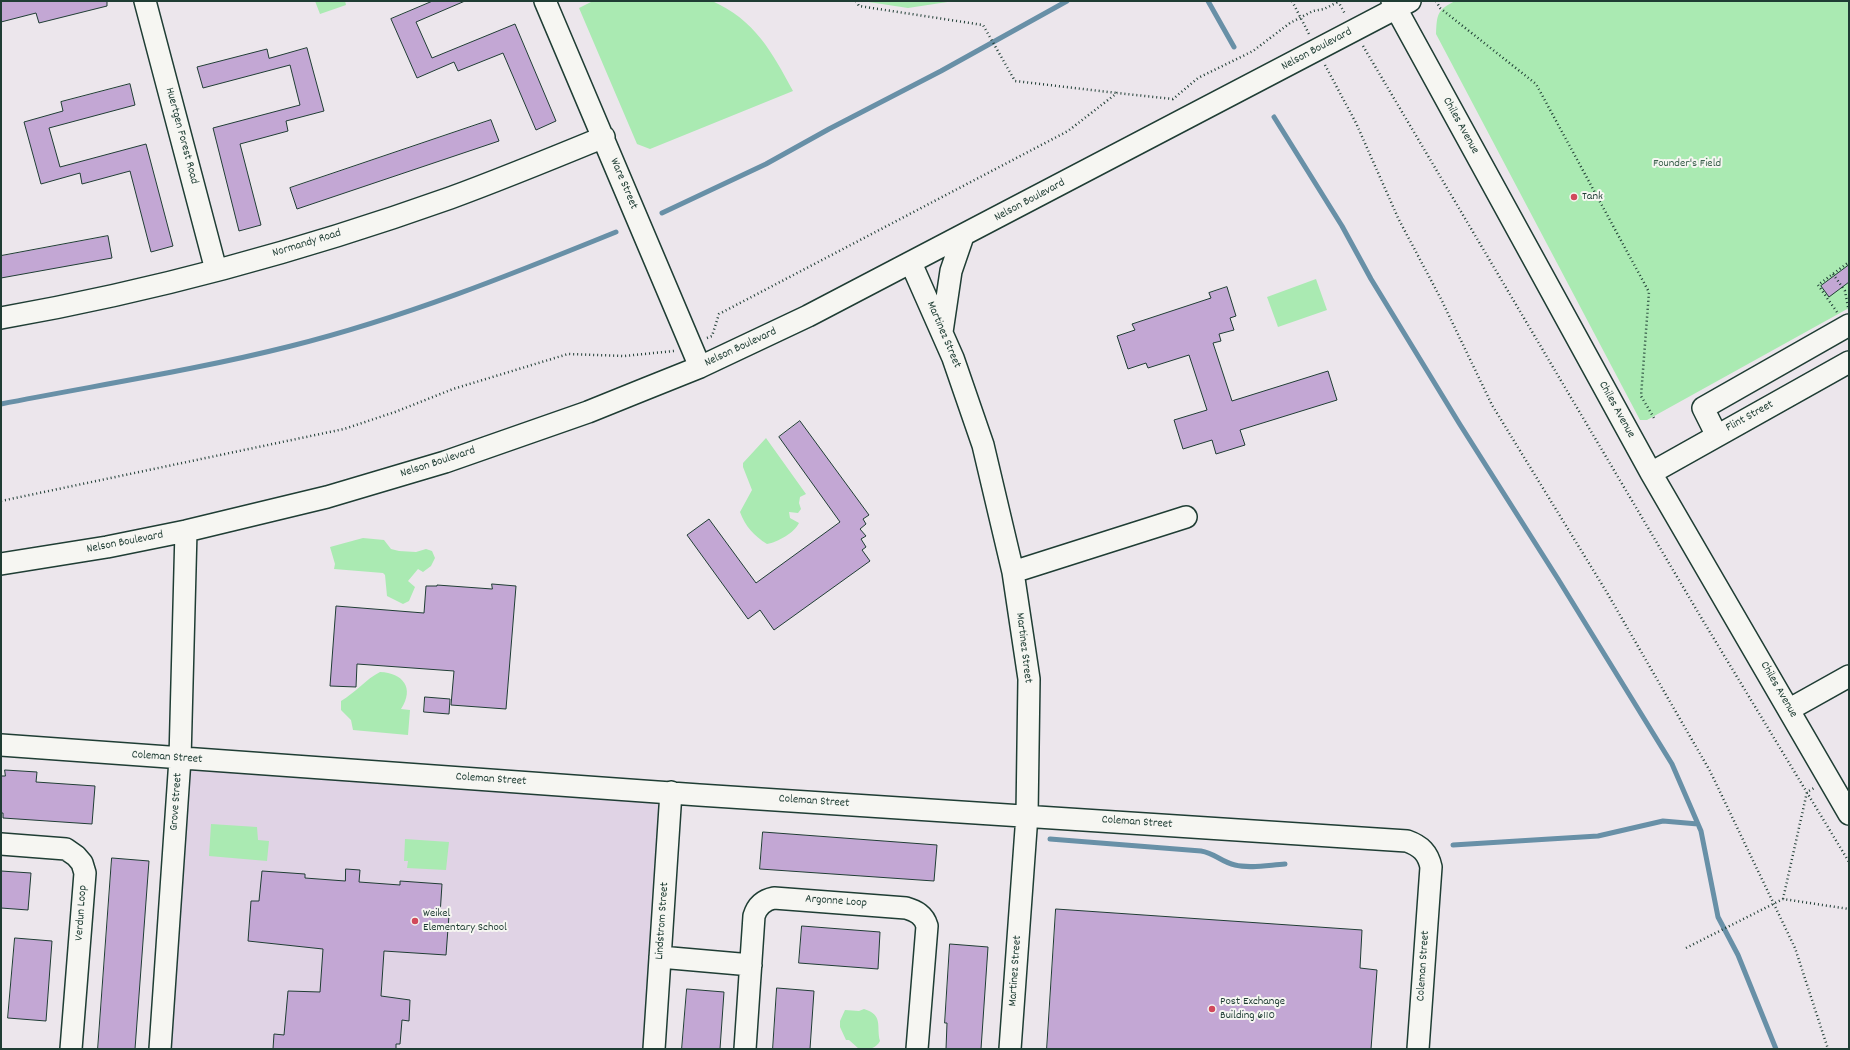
<!DOCTYPE html>
<html>
<head>
<meta charset="utf-8">
<style>
	body { margin:0 }
	#map { position:relative; width:1850px; height:1050px; overflow:hidden; background:#ece6ec; font-family:Dekko,sans-serif }
	canvas { display:block }
	.frame { position:absolute; inset:0; border:2px solid #1f3d34; pointer-events:none }
</style>
</head>
<body>
<div id="map">
<canvas width="1850" height="1050"></canvas>
<div class="frame"></div>
</div>
<script>
const ctx = document.querySelector('canvas').getContext('2d');
ctx.lineJoin = 'round';
function paint(path, color) {
  ctx.fillStyle = color;
  ctx.fill(path, 'evenodd');
}
function trace(path, color, width, dash) {
  ctx.strokeStyle = color;
  ctx.lineWidth = width;
  ctx.lineCap = dash ? 'butt' : 'round';
  ctx.setLineDash(dash || []);
  ctx.stroke(path);
}
function drawText(font, color, halo, rows, align = 'center') {
  ctx.font = font + ' Dekko,sans-serif';
  ctx.lineWidth = 4;
  ctx.setLineDash([]);
  ctx.textBaseline = 'middle';
  ctx.strokeStyle = halo;
  ctx.fillStyle = color;
  for (const [text, x, y, turn = 0] of rows) {
    ctx.save();
    ctx.translate(x, y);
    ctx.rotate((+turn || 0) * Math.PI / 180);
    ctx.textAlign = isNaN(turn) ? turn : align;
    if (halo) ctx.strokeText(text, 0, 0);
    ctx.fillText(text, 0, 0);
    ctx.restore();
  }
}
paint(new Path2D(`
	M180 759 671 792 653 1049H160Z`), '#e0d3e5');
paint(new Path2D(`
	M315 1H345L346 5 320 14Z
	M593 1H712C755 20 772 52 793 91L650 149 637 144 579 8Z
	M862 1H954L908 8Z
	M1455 1H1849V308L1647 420H1640L1436 34C1437 14 1437 10 1455 1Z
	M1316 279 1327 310 1278 327 1267 297Z
	M766 438 806 494 800 497 799 503 801 509 798 513 789 512 790 518 799 523C794 533 778 542 767 544 754 536 745 526 740 512L752 490 743 467V463Z
	M363 538 384 540 391 549 399 551 416 552 426 549 432 551 435 558 431 566 423 572 418 569 408 581 415 587 409 601 403 604 387 596 385 575 383 573 334 569 335 564 330 547Z
	M380 672C403 673 415 688 401 709L410 710 408 735 353 730 351 720 341 710V701C355 693 366 679 380 672Z
	M211 824 257 827 258 840 269 841 267 861 209 856Z
	M405 839 449 842 446 870 407 868 408 861H404Z
	M864 1009C884 1015 876 1027 880 1041 875 1050 868 1049 859 1049L849 1040H846L840 1027V1021L845 1010 859 1011Z`), '#aaeab2');
trace(new Path2D(`
	M1208 1 1234 47
	M1274 117 1342 226 1371 279 1459 423 1558 579 1672 764 1701 831 1718 917 1738 955 1776 1049
	M662 213 766 164 829 129 941 71 1067 1
	M1 404C98 385 196 370 291 346 403 318 510 275 616 232
	M1050 839 1201 851C1215 853 1221 862 1235 865 1250 869 1269 865 1285 864
	M1453 845 1598 836 1663 821 1698 824`), '#6890a7', 5);
const building = new Path2D(`
	M1 1H107V6L39 23 36 13 1 22Z
	M433 1H465L416 22 432 58 515 24 556 121 536 130 503 53 458 71 454 62 417 78 391 19Z
	M307 48 324 111 286 121 288 131 240 144 261 225 239 231 213 128 300 105 290 65 203 88 197 67 267 49 269 58Z
	M130 84 135 105 49 128 60 167 146 144 173 246 151 252 130 171 82 184 80 173 41 184 24 122 63 111 61 102Z
	M491 120 499 141 297 209 290 188Z
	M108 236 112 258 1 278V256Z
	M1849 265V282L1829 297 1821 286Z
	M1227 287 1236 316 1230 318 1234 330 1219 334 1221 341 1213 343 1232 401 1328 371 1337 400 1240 430 1245 445 1216 454 1212 440 1183 449 1174 420 1207 410 1189 355 1148 368 1146 363 1128 369 1117 336 1135 330 1132 324 1211 298 1209 293Z
	M800 421 869 515 863 519 866 524 860 529 866 536 861 539 866 547 862 550 870 561 774 630 760 610 748 619 687 535 709 519 756 583 840 522 779 437Z
	M492 584 516 586 506 709 451 705 454 671 357 664 356 687 330 686 336 606 424 613 426 586H437V585L492 589Z
	M425 697 450 699 449 714 424 712Z
	M5 770 37 772 36 782 95 786 92 824 3 818V813H1V776H5Z
	M763 832 937 845 934 881 760 869Z
	M112 858 149 861 135 1049H98Z
	M346 869 360 870 359 882 400 885V881L442 884 440 915H449L446 955 384 951 381 996 410 1000 409 1021 402 1020 400 1044H396V1049H273L274 1034 284 1035 288 991 320 992 323 949 248 941 251 901H259L262 871 305 874V878L345 881Z
	M1 871 31 873 28 910 1 908Z
	M1056 909 1362 930 1360 968 1377 970 1371 1049H1047Z
	M802 926 880 932 878 969 799 963Z
	M15 938 52 941 46 1021 8 1018Z
	M950 944 988 947 981 1049H946L947 1023H945Z
	M777 988 814 991 810 1049H773Z
	M687 989 724 992 720 1049H682Z`);
paint(building, '#c3a7d4');
trace(building, '#1f3d34', 1);
const minor = new Path2D(`
	M145 1 216 270
	M545 1 700 367
	M1392 1 1651 473 1849 814
	M911 263 953 358 983 445 1013 572 1029 679 1027 815 1010 1049
	M1 318C154 291 304 250 450 198 502 179 553 158 604 137
	M942 332 951 271 963 236
	M1717 436 1703 408 1849 325
	M1651 473 1849 362
	M1 564 107 547 186 531 327 497 445 462 588 412 645 389 700 367 808 316 1410 1
	M1013 572 1186 517
	M1790 709 1849 676
	M1 745 699 795 1407 841C1421 846 1428 853 1431 867L1418 1049
	M1 844 66 849 76 856 82 863 85 873 71 1049
	M660 957 751 965
	M160 1049 180 759 186 531
	M654 1049 671 792
	M745 1049 754 916C757 906 764 900 774 898L906 908C916 911 924 915 927 926L917 1049`);
trace(minor, '#1f3d34', 24);
trace(new Path2D(`
	M856 1 859 6 983 25 1015 81 1117 93
	M1292 1 1309 34
	M1338 1 1345 14
	M1436 1 1440 8 1536 84 1649 292 1641 396 1654 418
	M1363 46 1702 619 1849 862
	M1325 65 1356 123 1399 220 1441 299 1492 405 1606 591 1710 771 1795 948 1828 1049
	M1833 274 1845 291 1848 307
	M1837 312 1818 285 1849 262
	M707 338 712 336 719 314 1068 131 1117 93 1173 99 1198 78 1253 51 1290 23 1313 11 1324 9 1338 2
	M1 501 344 429 395 412 453 389 568 354 624 356 674 351
	M1783 899 1807 792 1814 788
	M1686 948 1783 899 1849 909`), '#1f3d34', 2.5, [1, 3]);
trace(minor, '#f6f6f2', 21);
for (const [x, y, r, color] of [
	[1574,197,4,"#d1495b"],
	[415,921,4,"#d1495b"],
	[1212,1009,4,"#d1495b"]
]) {
  const dot = new Path2D();
  dot.arc(x, y, r, 0, 2 * Math.PI);
  ctx.fillStyle = color;
  ctx.fill(dot);
  trace(dot, '#f6f6f2', 1.5);
}
drawText('12px', '#1f3d34', '#f6f6f2', [
	["Nelson Boulevard",1317,50,-28],
	["Chiles Avenue",1460,126,61],
	["Huertgen Forest Road",181,136,75],
	["Ware Street",623,184,67],
	["Nelson Boulevard",1030,201,-28],
	["Normandy Road",307,244,-17],
	["Martinez Street",943,335,67],
	["Nelson Boulevard",741,348,-25],
	["Chiles Avenue",1616,410,61],
	["Flint Street",1750,417,-29],
	["Nelson Boulevard",438,463,-18],
	["Nelson Boulevard",125,543,-11],
	["Martinez Street",1023,648,83],
	["Chiles Avenue",1778,690,60],
	["Coleman Street",167,758,4],
	["Coleman Street",491,780,4],
	["Grove Street",177,802,-86],
	["Coleman Street",814,802,4],
	["Coleman Street",1137,823,4],
	["Argonne Loop",836,902,4],
	["Verdun Loop",82,913,-86],
	["Lindstrom Street",663,921,-86],
	["Coleman Street",1424,966,-86],
	["Martinez Street",1016,971,-86]
]);
drawText('12px', '#3b604d', '#f6f6f2', [
	["Founder's Field",1687,164]
]);
drawText('12px', '#1f3d34', '#f6f6f2', [
	["Tank",1582,197],
	["Weikel",423,914],
	["Elementary School",423,928],
	["Post Exchange",1220,1002],
	["Building 6110",1220,1016]
], 'left');
</script>
</body>
</html>
